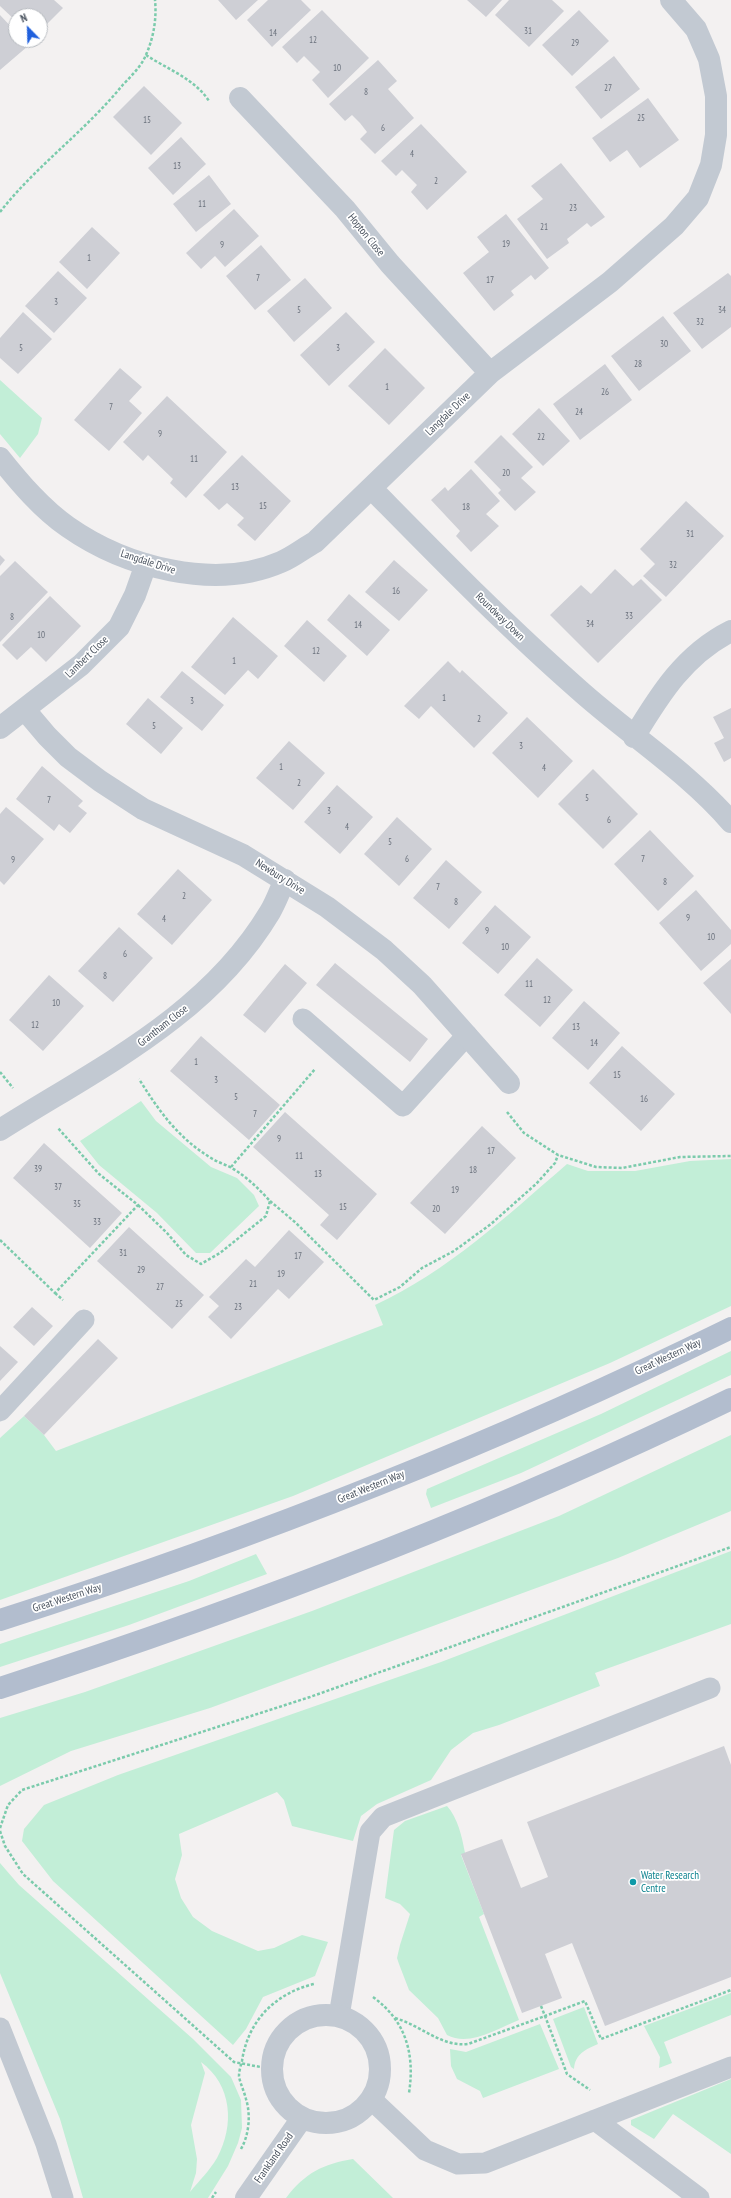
<!DOCTYPE html>
<html>
<head>
<meta charset="utf-8">
<style>
	body { margin:0 }
	#map { position:relative; width:731px; height:2198px; overflow:hidden; background:#f3f1f1; font-family:"PT Sans Narrow",sans-serif }
	canvas { display:block }
	.north { position:absolute; left:8px; top:8px; width:40px; height:40px; box-sizing:border-box; background:#fff; border:1px solid #b6babf; border-radius:50%; rotate:337deg; font-size:11px; font-weight:700; line-height:16px; text-align:center; color:#49525e }
	.north::after { content:''; display:block; margin:auto; width:14px; height:18px; background:#2060dd; clip-path:polygon(50% 0,100% 100%,50% 72%,0 100%) }
</style>
</head>
<body>
<div id="map">
<canvas width="731" height="2198"></canvas>
<div class="north">N</div>
</div>
<script>
const ctx = document.querySelector('canvas').getContext('2d');
ctx.lineJoin = 'round';
function paint(path, color) {
  ctx.fillStyle = color;
  ctx.fill(path, 'evenodd');
}
function trace(path, color, width, dash) {
  ctx.strokeStyle = color;
  ctx.lineWidth = width;
  ctx.lineCap = dash ? 'butt' : 'round';
  ctx.setLineDash(dash || []);
  ctx.stroke(path);
}
function drawText(font, color, halo, rows, align = 'center') {
  ctx.font = font + ' "PT Sans Narrow",sans-serif';
  ctx.lineWidth = 3.5;
  ctx.setLineDash([]);
  ctx.textBaseline = 'middle';
  ctx.strokeStyle = halo;
  ctx.fillStyle = color;
  for (const [text, x, y, turn = 0] of rows) {
    ctx.save();
    ctx.translate(x, y);
    ctx.rotate((+turn || 0) * Math.PI / 180);
    ctx.textAlign = isNaN(turn) ? turn : align;
    if (halo) ctx.strokeText(text, 0, 0);
    ctx.fillText(text, 0, 0);
    ctx.restore();
  }
}
paint(new Path2D(`
	M0 380 42 418 38 434 20 458 0 434Z
	M141 1101 156 1121 211 1167 237 1178 254 1195 259 1206 210 1253H196L157 1213 99 1165 80 1141Z
	M731 1159V1306L610 1363 293 1496 0 1600V1438L24 1416 44 1435 56 1451 383 1325 375 1305C447 1272 508 1215 567 1164L588 1171H635L690 1161Z
	M731 1351V1375L521 1473 431 1508 426 1494 427 1489 601 1414Z
	M731 1435V1511L618 1558 210 1708 71 1751 0 1786V1718L85 1692 312 1611 559 1516Z
	M731 1551V1624L595 1673 600 1686 499 1725 473 1733 451 1750 431 1780 377 1804 361 1816 353 1841 292 1826 284 1800 277 1792 179 1834 182 1855 175 1879 181 1898 193 1917 212 1931 258 1951 274 1948 302 1935 328 1942 315 1976 263 1997 246 2029 233 2045 53 1881 22 1841 24 1829 44 1805 118 1775 441 1662Z
	M256 1554 267 1574 129 1625 0 1667V1644L189 1581Z
	M447 1806C458 1818 462 1837 465 1853L461 1855 484 1914 479 1917 519 2020C497 2029 469 2047 447 2035L438 2018 409 1990 399 1964 397 1958 400 1945 410 1914 400 1904 385 1898 394 1830 405 1821Z
	M0 1863 19 1885 193 2039 231 2077 241 2100 242 2128 238 2143 228 2166 208 2198H83L60 2119 0 1973ZM201 2062C232 2085 235 2125 217 2158 210 2170 199 2181 190 2192L196 2173 197 2159 191 2125 205 2073Z
	M731 1993V2015L664 2042 672 2063 659 2068 660 2057 644 2026Z
	M584 2007 598 2044C586 2049 575 2054 574 2069L571 2067 553 2019Z
	M540 2024 559 2069 483 2098 480 2091 457 2079 451 2066 450 2049 466 2052Z
	M731 2079V2154L673 2114 654 2139 631 2125V2120Z
	M353 2159 393 2198H286C305 2173 323 2164 353 2159Z`), '#c2eed7');
paint(new Path2D(`
	M0 0H54L63 8 40 31V16H16V21L0 6Z
	M218 0H258L236 20Z
	M268 0H301L311 10 272 47 247 20Z
	M467 0H502L486 17Z
	M509 0H552L564 11 529 47 495 15Z
	M322 10 369 58 328 98 312 80 320 72 304 56 297 63 282 47Z
	M579 10 609 41 572 76 542 45Z
	M0 15 16 32V40H23L28 46 0 70Z
	M614 56 640 89 601 119 575 87Z
	M378 60 397 81 388 89 414 118 375 154 360 139 367 132 360 123 352 115 345 121 329 104Z
	M144 86 182 123 151 155 113 117Z
	M648 98 679 140 640 168 627 150 610 162 592 138Z
	M421 124 467 172 427 210 411 192 417 185 402 170 396 176 381 161Z
	M181 137 206 164 173 195 148 168Z
	M561 163 605 217 591 227 587 223 567 239 569 243 547 259 517 219 543 199 531 186Z
	M209 175 231 204 196 232 173 204Z
	M234 209 259 236 225 267 215 256 201 269 186 253Z
	M506 214 549 268 535 280 531 275 511 291 514 295 494 311 463 273 489 252 477 237Z
	M92 227 120 253 87 289 59 262Z
	M261 245 291 280 255 310 226 276Z
	M58 271 87 298 54 333 25 306Z
	M728 273 731 276V327L702 349 673 313Z
	M305 278 332 308 294 342 267 311Z
	M23 312 52 339 18 374 0 358V338Z
	M346 312 375 342 329 386 300 355Z
	M663 316 691 351 639 391 611 356Z
	M385 348 425 388 389 425 348 386Z
	M605 364 632 400 580 440 553 404Z
	M120 368 142 387 129 401 142 413 109 451 74 420Z
	M167 396 227 452 186 498 170 483 173 479 148 455 143 461 123 442Z
	M539 408 570 441 543 466 512 434Z
	M501 435 533 467 521 478 536 492 515 511 498 493 501 490 474 462Z
	M242 455 291 501 255 541 237 525 244 518 227 503 219 510 203 495Z
	M471 469 500 501 486 514 499 526 471 552 456 536 460 531 431 500 445 487 448 491Z
	M686 501 724 536 666 597 643 576 655 564 640 549Z
	M0 555 5 560 0 566Z
	M394 560 428 590 399 621 365 592Z
	M15 561 48 592 0 642V576Z
	M615 569 633 586 641 579 662 600 598 663 550 615 581 585 591 594Z
	M349 594 390 630 367 656 327 620Z
	M50 596 81 626 46 662 31 647 17 660 2 645Z
	M233 617 278 656 258 679 248 670 225 695 191 667Z
	M307 620 347 656 324 682 284 646Z
	M448 661 460 673 462 670 508 713 474 748 431 706 419 719 404 706Z
	M182 671 224 705 202 731 160 697Z
	M148 698 183 728 161 754 126 724Z
	M731 708V758L724 762 714 743 724 738 713 717Z
	M527 717 573 761 538 798 492 753Z
	M289 741 325 773 293 810 256 778Z
	M42 766 83 801 78 806 87 813 70 833 59 824 54 831 16 799Z
	M593 769 638 814 603 849 558 804Z
	M337 785 373 817 340 854 304 822Z
	M6 807 44 839 4 885 0 881V814Z
	M397 817 432 849 399 886 364 854Z
	M650 830 694 876 658 911 614 864Z
	M446 860 482 892 449 929 413 898Z
	M178 869 212 900 172 945 137 914Z
	M696 890 731 930V944L701 971 659 923Z
	M495 905 531 937 498 974 462 943Z
	M119 927 153 958 113 1002 78 971Z
	M537 958 573 990 540 1027 504 995Z
	M731 959V1014L703 983Z
	M335 963 428 1039 410 1062 316 985Z
	M285 964 307 983 265 1033 243 1015Z
	M49 975 84 1006 43 1051 9 1020Z
	M584 1001 620 1033 588 1070 552 1038Z
	M201 1036 280 1105 249 1140 170 1071Z
	M622 1046 675 1094 641 1131 589 1083Z
	M285 1112 377 1194 337 1240 320 1225 329 1215 253 1147Z
	M482 1126 516 1158 445 1234 410 1203Z
	M44 1143 122 1213 90 1248 13 1178Z
	M129 1227 204 1295 172 1329 97 1261Z
	M289 1230 324 1262 289 1299 278 1289 231 1339 208 1317 219 1306 209 1297 246 1259 255 1267Z
	M32 1307 53 1326 34 1346 13 1327Z
	M98 1339 118 1358 44 1435 24 1416Z
	M0 1346 18 1362 0 1381Z
	M724 1746 731 1765V1977L605 2026 572 1943 545 1954 562 1998 522 2013 461 1854 502 1839 521 1888 548 1877 527 1822Z`), '#cecfd5');
trace(new Path2D(`
	M146 55C167 69 195 79 209 101
	M0 212C36 166 83 133 121 87 128 79 139 69 144 59 153 41 157 20 155 0
	M0 1072 13 1088
	M507 1112 524 1133 558 1155 596 1167 622 1168 680 1157 731 1156
	M231 1167 315 1069
	M270 1201 296 1223 374 1300 400 1287 422 1268 454 1251 491 1224 536 1184 555 1163 558 1155
	M138 1205 167 1233 186 1255 201 1264 220 1253 266 1216 270 1201C258 1188 246 1176 230 1167 224 1164 217 1162 211 1158 178 1138 159 1111 139 1079
	M0 1240 55 1293 138 1205 99 1174 58 1128
	M55 1293 63 1300
	M0 1828 8 1805 22 1790 310 1697 731 1547
	M0 1831 5 1846 23 1874 234 2062 271 2069
	M373 1997C406 2021 415 2054 409 2093
	M541 2006 545 2016 585 2001 601 2039 731 1990
	M395 2018C422 2026 441 2047 468 2044L545 2016 567 2074 590 2090
	M241 2149C249 2135 251 2115 246 2099 244 2091 240 2083 239 2076 239 2071 241 2065 242 2061 248 2020 276 1993 314 1984
	M212 2198 216 2192`), '#7bcbac', 2.5, [3, 2]);
trace(new Path2D(`
	M303 1019 403 1106 467 1035
	M0 1411 84 1320
	M339 2016 370 1832 383 1817 710 1688
	M0 2028 46 2144 63 2198
	M371 2099 425 2150 458 2164 485 2163 731 2067
	M595 2120 699 2198`), '#c2c9d2', 21);
trace(new Path2D(`
	M240 98 345 209 390 264 490 373
	M0 458C20 483 42 509 68 527 125 567 215 591 281 562 293 557 304 548 315 542L490 373 610 282 674 226 698 198 711 165 716 135V96L709 59 696 29 671 0
	M372 489C439 557 506 626 578 689 628 734 687 771 731 822
	M25 710 47 736 68 757 100 781 143 809 243 855 327 907 384 950 422 985 509 1083
	M0 728 81 665 119 627 135 595 146 564
	M634 737C660 694 685 654 731 631
	M0 1130C98 1068 208 1016 270 912 276 902 280 890 285 880
	M272 2069a54 54 0 1 1 108 0a54 54 0 1 1-108 0Z
	M246 2198 302 2118`), '#c2c9d2', 22);
trace(new Path2D(`
	M0 1620C250 1540 495 1444 731 1328
	M0 1688C248 1608 496 1513 731 1399`), '#b2bdce', 22);
for (const [x, y, r, color] of [
	[633,1882,4,"#0f9aa8"]
]) {
  const dot = new Path2D();
  dot.arc(x, y, r, 0, 2 * Math.PI);
  ctx.fillStyle = color;
  ctx.fill(dot);
  trace(dot, '#fff', 1.5);
}
drawText('9px', '#6a717c', null, [
	["31",528,31],
	["14",273,33],
	["12",313,40],
	["29",575,43],
	["10",337,68],
	["27",608,88],
	["8",366,92],
	["25",641,118],
	["15",147,120],
	["6",383,128],
	["4",412,154],
	["13",177,166],
	["2",436,181],
	["11",202,204],
	["23",573,208],
	["21",544,227],
	["19",506,244],
	["9",222,245],
	["1",89,258],
	["7",258,278],
	["17",490,280],
	["3",56,302],
	["5",299,310],
	["34",722,310],
	["32",700,322],
	["30",664,344],
	["5",21,348],
	["3",338,348],
	["28",638,364],
	["1",387,387],
	["26",605,392],
	["7",111,407],
	["24",579,412],
	["9",160,434],
	["22",541,437],
	["11",194,459],
	["20",506,473],
	["13",235,487],
	["15",263,506],
	["18",466,507],
	["31",690,534],
	["32",673,565],
	["16",396,591],
	["33",629,616],
	["8",12,617],
	["34",590,624],
	["14",358,625],
	["10",41,635],
	["12",316,651],
	["1",234,661],
	["1",444,698],
	["3",192,701],
	["2",479,719],
	["5",154,726],
	["3",521,746],
	["1",281,767],
	["4",544,768],
	["2",299,783],
	["5",587,798],
	["7",49,800],
	["3",329,811],
	["6",609,820],
	["4",347,827],
	["5",390,842],
	["6",407,859],
	["7",643,859],
	["9",13,860],
	["8",665,882],
	["7",438,887],
	["2",184,896],
	["8",456,902],
	["9",688,918],
	["4",164,919],
	["9",487,931],
	["10",711,937],
	["10",505,947],
	["6",125,954],
	["8",105,976],
	["11",529,984],
	["12",547,1000],
	["10",56,1003],
	["12",35,1025],
	["13",576,1027],
	["14",594,1043],
	["1",196,1062],
	["15",617,1075],
	["3",216,1080],
	["5",236,1097],
	["16",644,1099],
	["7",255,1114],
	["9",279,1139],
	["17",491,1151],
	["11",299,1156],
	["39",38,1169],
	["18",473,1170],
	["13",318,1174],
	["37",58,1187],
	["19",455,1190],
	["35",77,1204],
	["15",343,1207],
	["20",436,1209],
	["33",97,1222],
	["31",123,1253],
	["17",298,1256],
	["29",141,1270],
	["19",281,1274],
	["21",253,1284],
	["27",160,1287],
	["25",179,1304],
	["23",238,1307]
]);
drawText('11px', '#49525e', '#fff', [
	["Hopton Close",366,235,51],
	["Langdale Drive",448,414,-44],
	["Langdale Drive",148,562,18],
	["Roundway Down",500,617,44],
	["Lambert Close",87,657,-44],
	["Newbury Drive",280,877,32],
	["Grantham Close",163,1026,-38],
	["Great Western Way",668,1357,-25],
	["Great Western Way",371,1487,-22],
	["Great Western Way",67,1598,-18],
	["Frankland Road",274,2158,-55]
]);
drawText('11px', '#0d838f', '#fff', [
	["Water Research",641,1876],
	["Centre",641,1889]
], 'left');
</script>
</body>
</html>
